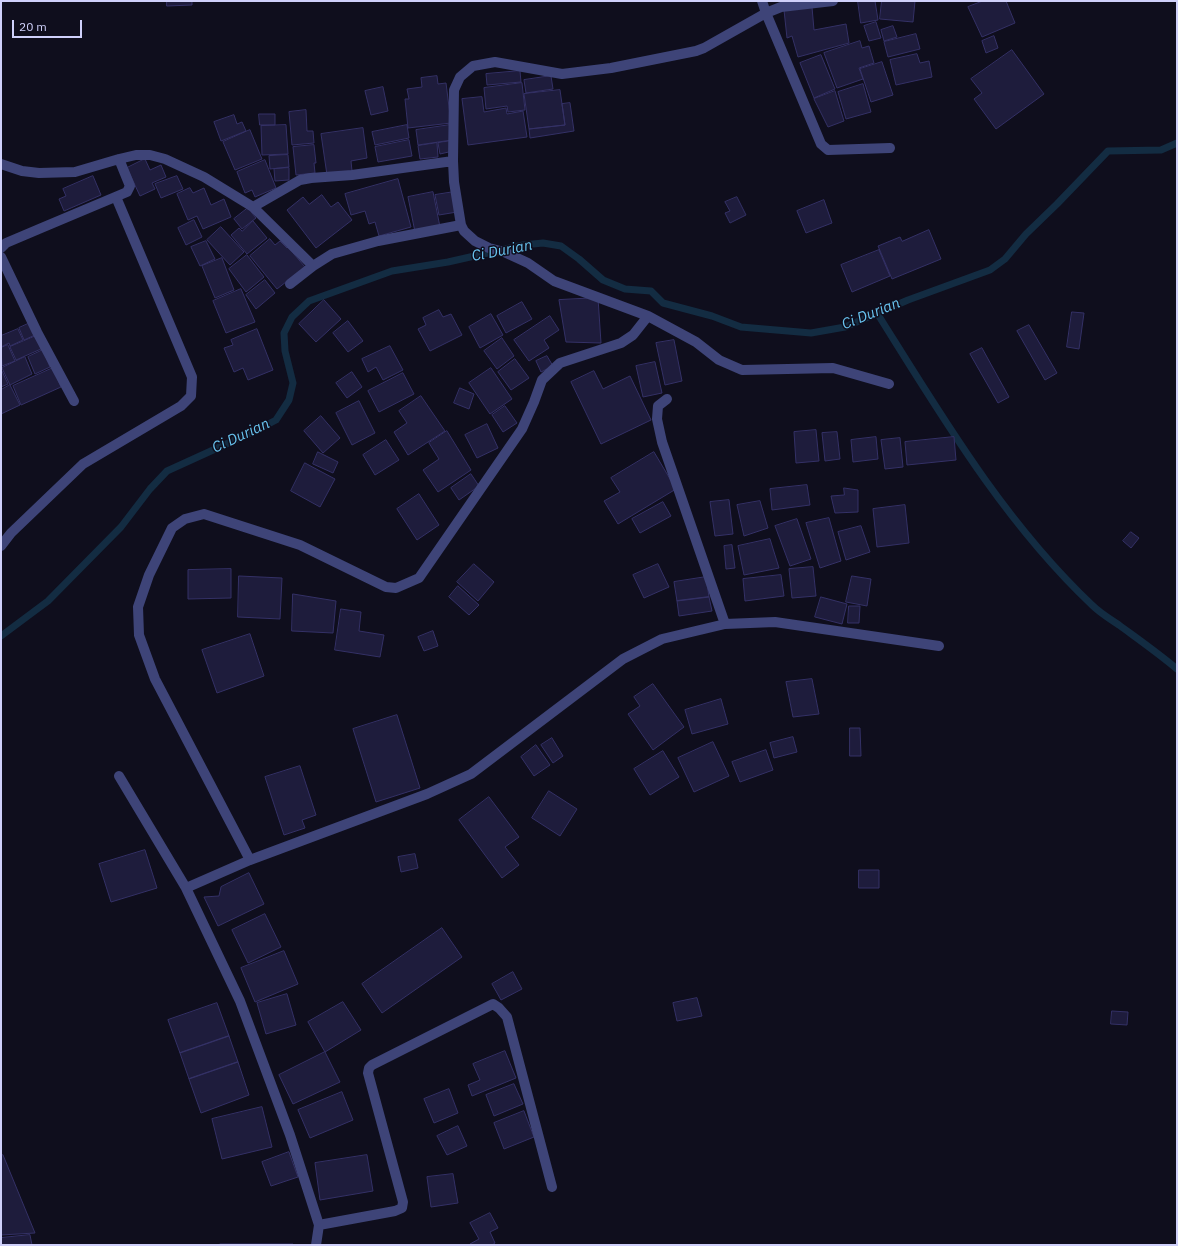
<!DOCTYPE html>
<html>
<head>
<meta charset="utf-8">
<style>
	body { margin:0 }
	#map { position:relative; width:1178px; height:1246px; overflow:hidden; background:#0f0e1d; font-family:"IBM Plex Sans",sans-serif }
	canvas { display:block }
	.frame { position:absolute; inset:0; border:2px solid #cfd0fa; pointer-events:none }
	.scale { position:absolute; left:12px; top:20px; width:70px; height:18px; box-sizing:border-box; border:2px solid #cfd0fa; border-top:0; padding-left:5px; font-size:12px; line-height:14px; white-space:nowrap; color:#cfd0fa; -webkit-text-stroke:3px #0f0e1d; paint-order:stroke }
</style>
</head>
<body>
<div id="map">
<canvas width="1178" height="1246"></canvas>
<div class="frame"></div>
<div class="scale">20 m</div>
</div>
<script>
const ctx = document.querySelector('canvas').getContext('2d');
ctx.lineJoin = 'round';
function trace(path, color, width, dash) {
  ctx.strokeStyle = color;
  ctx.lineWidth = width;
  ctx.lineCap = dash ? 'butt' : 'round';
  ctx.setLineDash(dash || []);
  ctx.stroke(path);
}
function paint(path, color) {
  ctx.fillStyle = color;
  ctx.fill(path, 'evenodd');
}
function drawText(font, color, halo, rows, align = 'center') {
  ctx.font = font + ' "IBM Plex Sans",sans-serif';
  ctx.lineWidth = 3;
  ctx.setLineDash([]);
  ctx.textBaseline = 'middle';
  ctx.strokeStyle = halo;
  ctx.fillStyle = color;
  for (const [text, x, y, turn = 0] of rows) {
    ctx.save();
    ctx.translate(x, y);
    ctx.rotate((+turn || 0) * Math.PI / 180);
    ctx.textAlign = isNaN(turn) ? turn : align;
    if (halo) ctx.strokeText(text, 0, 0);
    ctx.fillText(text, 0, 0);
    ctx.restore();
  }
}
trace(new Path2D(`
	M877 313C941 415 1004 522 1092 605 1100 613 1110 619 1119 625 1138 639 1158 653 1177 669
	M1 636 48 601 121 527 150 489 167 471 257 430 276 420 289 400 293 383 285 351 284 333 292 317 309 301 392 271 448 262 523 245 543 243 561 246 579 259 603 280 625 289 651 291 663 303 712 316 741 327 811 333 845 327 908 300 990 270 1005 259 1026 234 1057 204 1108 151 1161 150 1177 143`), '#132c42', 7);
const building = new Path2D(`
	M167 1H192V5L167 6Z
	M858 1H875L878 20 861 23Z
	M882 1H915L913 22 880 19Z
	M983 1H1006L1015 23 982 37 968 7Z
	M812 7 814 30 846 24 849 43 798 57 792 36 787 38 784 10Z
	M876 22 881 38 869 41 864 26Z
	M893 26 897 37 884 41 881 30Z
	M916 34 920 49 888 57 884 42Z
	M994 36 998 48 986 53 982 41Z
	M860 41 862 48 869 46 874 63 859 68 863 79 837 88 824 53Z
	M1012 50 1044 94 996 129 974 99 982 93 971 79Z
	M917 54 920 63 929 61 932 77 896 85 890 60Z
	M821 55 835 89 814 98 800 63Z
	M882 62 893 95 871 102 860 69Z
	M520 71 521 82 487 85 486 74Z
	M437 76 438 84 446 83 451 123 408 128 405 99H409L407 89 422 87 421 78Z
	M551 76 553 89 526 93 524 80Z
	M522 83 525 110 508 112 507 106 486 109 484 88Z
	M863 84 871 112 846 119 838 92Z
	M383 87 388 111 371 115 365 91Z
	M560 90 565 125 529 129 524 94Z
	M835 91 844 121 828 127 814 99Z
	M482 97 484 112 506 108 507 114 523 111 527 137 468 145 462 99Z
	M570 103 574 131 530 138 529 129 565 125 562 104Z
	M306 110 307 131H313L314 143 292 145 289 112Z
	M259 114H275V125H260Z
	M234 115 237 124 242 122 246 131 221 141 214 122Z
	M286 125 288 154 262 155 261 126Z
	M407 125 409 138 375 145 372 132Z
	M450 125 452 140 418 145 416 130Z
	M363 128 367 158 351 161 352 171 327 175 321 134Z
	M250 130 262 159 235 170 223 142Z
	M409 140 412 156 378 162 375 147Z
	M451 141 453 151 440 154 438 143Z
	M437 143 438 157 420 159 418 146Z
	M314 145 316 163H314L315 173 296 175 293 147Z
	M288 155 289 167 270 169 269 156Z
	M145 159 150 170 161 165 166 177 152 183 155 189 140 196 127 168Z
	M265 160 276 188 255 197 252 190 245 193 237 172Z
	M289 168V180L275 181 274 169Z
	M93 176 101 195 64 211 59 199 66 196 63 189Z
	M177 176 183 189 161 198 155 184Z
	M398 179 411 227 379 236 375 222 369 224 365 211 351 215 345 194Z
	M190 188 193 193 204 188 211 205 224 199 231 217 203 229 197 216 188 220 177 194Z
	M433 192 440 227 415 232 408 197Z
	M454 192 457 212 439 215 435 195Z
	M322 195 331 207 338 202 352 220 316 248 287 210 303 197 309 204Z
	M737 197 746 215 730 223 725 213 730 211 725 202Z
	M824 200 832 223 806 233 797 211Z
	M248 208 256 218 242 229 234 219Z
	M194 220 202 237 186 245 178 228Z
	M253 221 267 238 247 254 231 235 239 228 242 231Z
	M221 227 244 252 230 265 207 240Z
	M929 230 941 259 892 279 878 246 900 237 902 241Z
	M270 239 275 245 280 241 287 248 288 247 305 267 277 289 250 256Z
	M206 241 215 259 200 266 191 247Z
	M879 250 890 276 852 292 841 265Z
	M247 255 264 277 246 292 229 269Z
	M222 258 234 290 215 298 202 266Z
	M265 280 275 293 256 309 246 295Z
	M241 289 255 322 226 333 213 301Z
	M598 298 601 343 566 342 559 300Z
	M324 300 341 319 316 342 299 324Z
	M522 302 532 319 506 333 497 316Z
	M439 310 443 317 451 314 462 335 430 351 418 329 426 325 423 318Z
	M1072 312 1084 313 1079 349 1067 347Z
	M491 314 503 335 480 348 469 327Z
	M550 316 559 330 544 340 549 348 529 361 514 340Z
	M348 321 363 341 348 352 333 333Z
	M30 323 35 335 24 340 19 328Z
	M1029 325 1057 373 1045 380 1017 331Z
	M18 329 23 340 10 346 9 343 1 347V336Z
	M257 329 273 370 248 380 243 368 234 372 224 348 233 345 231 340Z
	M36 336 41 349 16 360 10 347Z
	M502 338 514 356 497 369 484 351Z
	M674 340 682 381 665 385 656 343Z
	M8 345 15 361 2 366 1 348Z
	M390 346 403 370 383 380 376 367 368 372 362 359Z
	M982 348 1009 397 998 403 970 354Z
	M43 350 50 367 35 374 28 357Z
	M547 356 553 366 541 372 536 361Z
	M25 357 32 374 10 385 2 368Z
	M515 359 529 378 511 390 498 372Z
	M655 362 662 393 643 397 636 366Z
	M53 368 61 387 21 405 13 386Z
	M491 368 512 399 490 414 469 383Z
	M1 369 8 384 1 387Z
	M594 371 603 389 630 376 651 420 601 444 571 382Z
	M352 372 362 387 347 398 336 383Z
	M403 373 414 394 379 412 368 391Z
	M10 385 20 405 1 414V390Z
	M460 388 474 394 469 409 454 403Z
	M421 396 445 431 408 455 394 432 407 423 399 411Z
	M359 401 375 433 352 445 336 413Z
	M505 406 517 423 503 432 492 415Z
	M321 416 340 438 323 453 304 431Z
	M487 424 498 448 477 458 465 435Z
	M816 430 819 461 796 463 794 432Z
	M447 431 471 470 438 492 423 470 439 459 429 443Z
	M837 432 840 459 825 461 822 433Z
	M876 437 878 459 853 462 851 440Z
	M954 437 956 460 907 465 905 442Z
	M900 438 903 467 885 469 881 440Z
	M386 440 399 460 375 475 363 455Z
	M318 452 338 462 333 473 313 464Z
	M654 452 676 489 618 524 604 501 620 492 611 478Z
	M305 463 335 479 320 507 291 491Z
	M471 474 479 486 459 500 451 488Z
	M807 485 810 505 772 510 770 489Z
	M844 488 858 490V512L835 513 831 496 844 495Z
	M419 494 439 525 417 540 397 509Z
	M729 500 733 534 715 536 710 502Z
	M760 501 768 528 744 536 737 505Z
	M663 502 671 516 640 533 632 519Z
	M905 505 909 543 877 547 873 509Z
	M829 518 841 561 820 568 806 523Z
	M797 519 811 559 790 566 775 526Z
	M861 526 870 552 846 560 838 532Z
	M1131 532 1139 538 1131 548 1123 541Z
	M770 539 779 568 744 575 738 546Z
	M732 545 735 568 726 569 724 546Z
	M474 564 494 582 478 601 457 582Z
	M658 564 669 587 644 598 633 575Z
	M813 567 816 596 792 598 789 569Z
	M231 569V598L188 599V570Z
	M781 575 784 596 745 601 743 579Z
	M239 576 282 578 280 619 238 617Z
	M852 576 871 579 867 606 846 602Z
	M706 577 709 597 677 601 674 582Z
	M458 586 479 605 469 615 449 597Z
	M293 594 336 601 333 633 292 631Z
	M709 597 712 611 679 616 677 601Z
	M821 597 847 604 842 624 815 617Z
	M849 606H860L859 623H848Z
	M341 609 361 612 359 631 384 635 380 657 335 650Z
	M433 631 438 646 424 651 418 637Z
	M250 634 264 676 217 693 202 650Z
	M812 679 819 714 793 717 786 682Z
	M653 684 684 727 653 750 628 714 640 706 634 697Z
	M721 699 728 724 692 734 685 710Z
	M397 715 420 788 376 802 353 729Z
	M850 728H860L861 756H850Z
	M793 737 797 752 774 758 770 743Z
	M552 738 563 756 553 763 541 745Z
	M713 742 729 776 694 792 678 758Z
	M536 745 550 765 534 776 521 757Z
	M766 750 773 770 740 782 732 762Z
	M663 751 679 777 650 795 634 769Z
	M300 766 316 815 302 820 305 828 284 835 265 777Z
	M549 791 577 809 560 836 532 818Z
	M489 797 519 837 505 847 519 865 502 878 459 820Z
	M145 850 157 888 111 902 99 864Z
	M415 854 418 868 401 872 398 857Z
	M859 870H879V888H859Z
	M249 873 264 904 218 926 204 897 219 896 221 887Z
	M265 914 281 947 248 963 232 930Z
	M442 928 462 957 382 1013 362 984Z
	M284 951 298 984 255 1002 241 968Z
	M513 972 522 989 501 1000 492 984Z
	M287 994 296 1025 266 1034 257 1003Z
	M697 998 702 1016 677 1021 673 1003Z
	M343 1002 361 1030 325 1052 308 1022Z
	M217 1003 229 1036 180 1053 168 1020Z
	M1112 1011 1128 1012 1127 1025 1111 1024Z
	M229 1036 238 1062 189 1079 180 1053Z
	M505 1051 516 1078 472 1096 468 1085 480 1080 473 1064Z
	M325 1052 340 1082 293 1104 279 1075Z
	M238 1062 249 1095 201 1113 189 1079Z
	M514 1084 523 1104 494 1116 486 1095Z
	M449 1089 458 1113 434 1123 424 1099Z
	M342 1092 353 1120 310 1138 298 1110Z
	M262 1107 272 1147 222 1159 212 1119Z
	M524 1111 534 1137 504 1149 494 1123Z
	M458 1126 467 1146 447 1155 437 1136Z
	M289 1152 298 1177 271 1186 262 1162Z
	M3 1155 35 1233 1 1235V1156Z
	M367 1155 373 1191 320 1200 315 1163Z
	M453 1174 458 1203 431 1207 427 1177Z
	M490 1213 498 1228 490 1232 495 1243 492 1245H470V1244L479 1239 470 1223Z
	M30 1235 32 1245H1V1238Z
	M220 1244H293V1245H220Z`);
paint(building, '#1e1c3c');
trace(building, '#343166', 1);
trace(new Path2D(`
	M762 1 766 13 821 144 828 150 890 148
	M833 1 781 7 766 13 704 48 696 51 611 68 562 74 495 62 473 66 460 77 454 90 453 161 454 182 461 225 464 231 475 241 489 248 504 252 528 263 554 281 648 316 696 342 719 360 742 370 833 368 889 384
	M1 164 22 171 39 173 75 172 119 159 136 155H150L165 159 204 177 253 207 313 266
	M253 207 300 180 311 178 352 175 453 161
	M1 248 6 243 39 229 127 192 130 186 119 159
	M1 257 37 332 74 401
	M290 284 313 266 332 254 378 241 461 225
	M667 399 658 406 657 419 662 442 725 624
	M1 546 11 533 83 464 181 406 191 396 192 377 116 197
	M119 776 186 888 240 1001 290 1135 319 1225 316 1245
	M250 860 155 679 139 635 138 607 149 575 172 528 185 519 204 514 300 545 386 587 396 588 419 578 522 429 534 402 542 380 560 363 621 343 633 335 648 316
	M186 888 250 860 427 794 471 774 623 659 662 639 725 624 775 622 939 646
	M319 1225 395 1211 402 1208 403 1202 368 1073 369 1068 372 1065 493 1004 499 1008 507 1017 552 1187`), '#3e4478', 10);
drawText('italic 15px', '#68c3ef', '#0f0e1d', [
	["Ci Durian",502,251,-11],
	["Ci Durian",871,314,-22],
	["Ci Durian",241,436,-25]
]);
</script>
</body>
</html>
